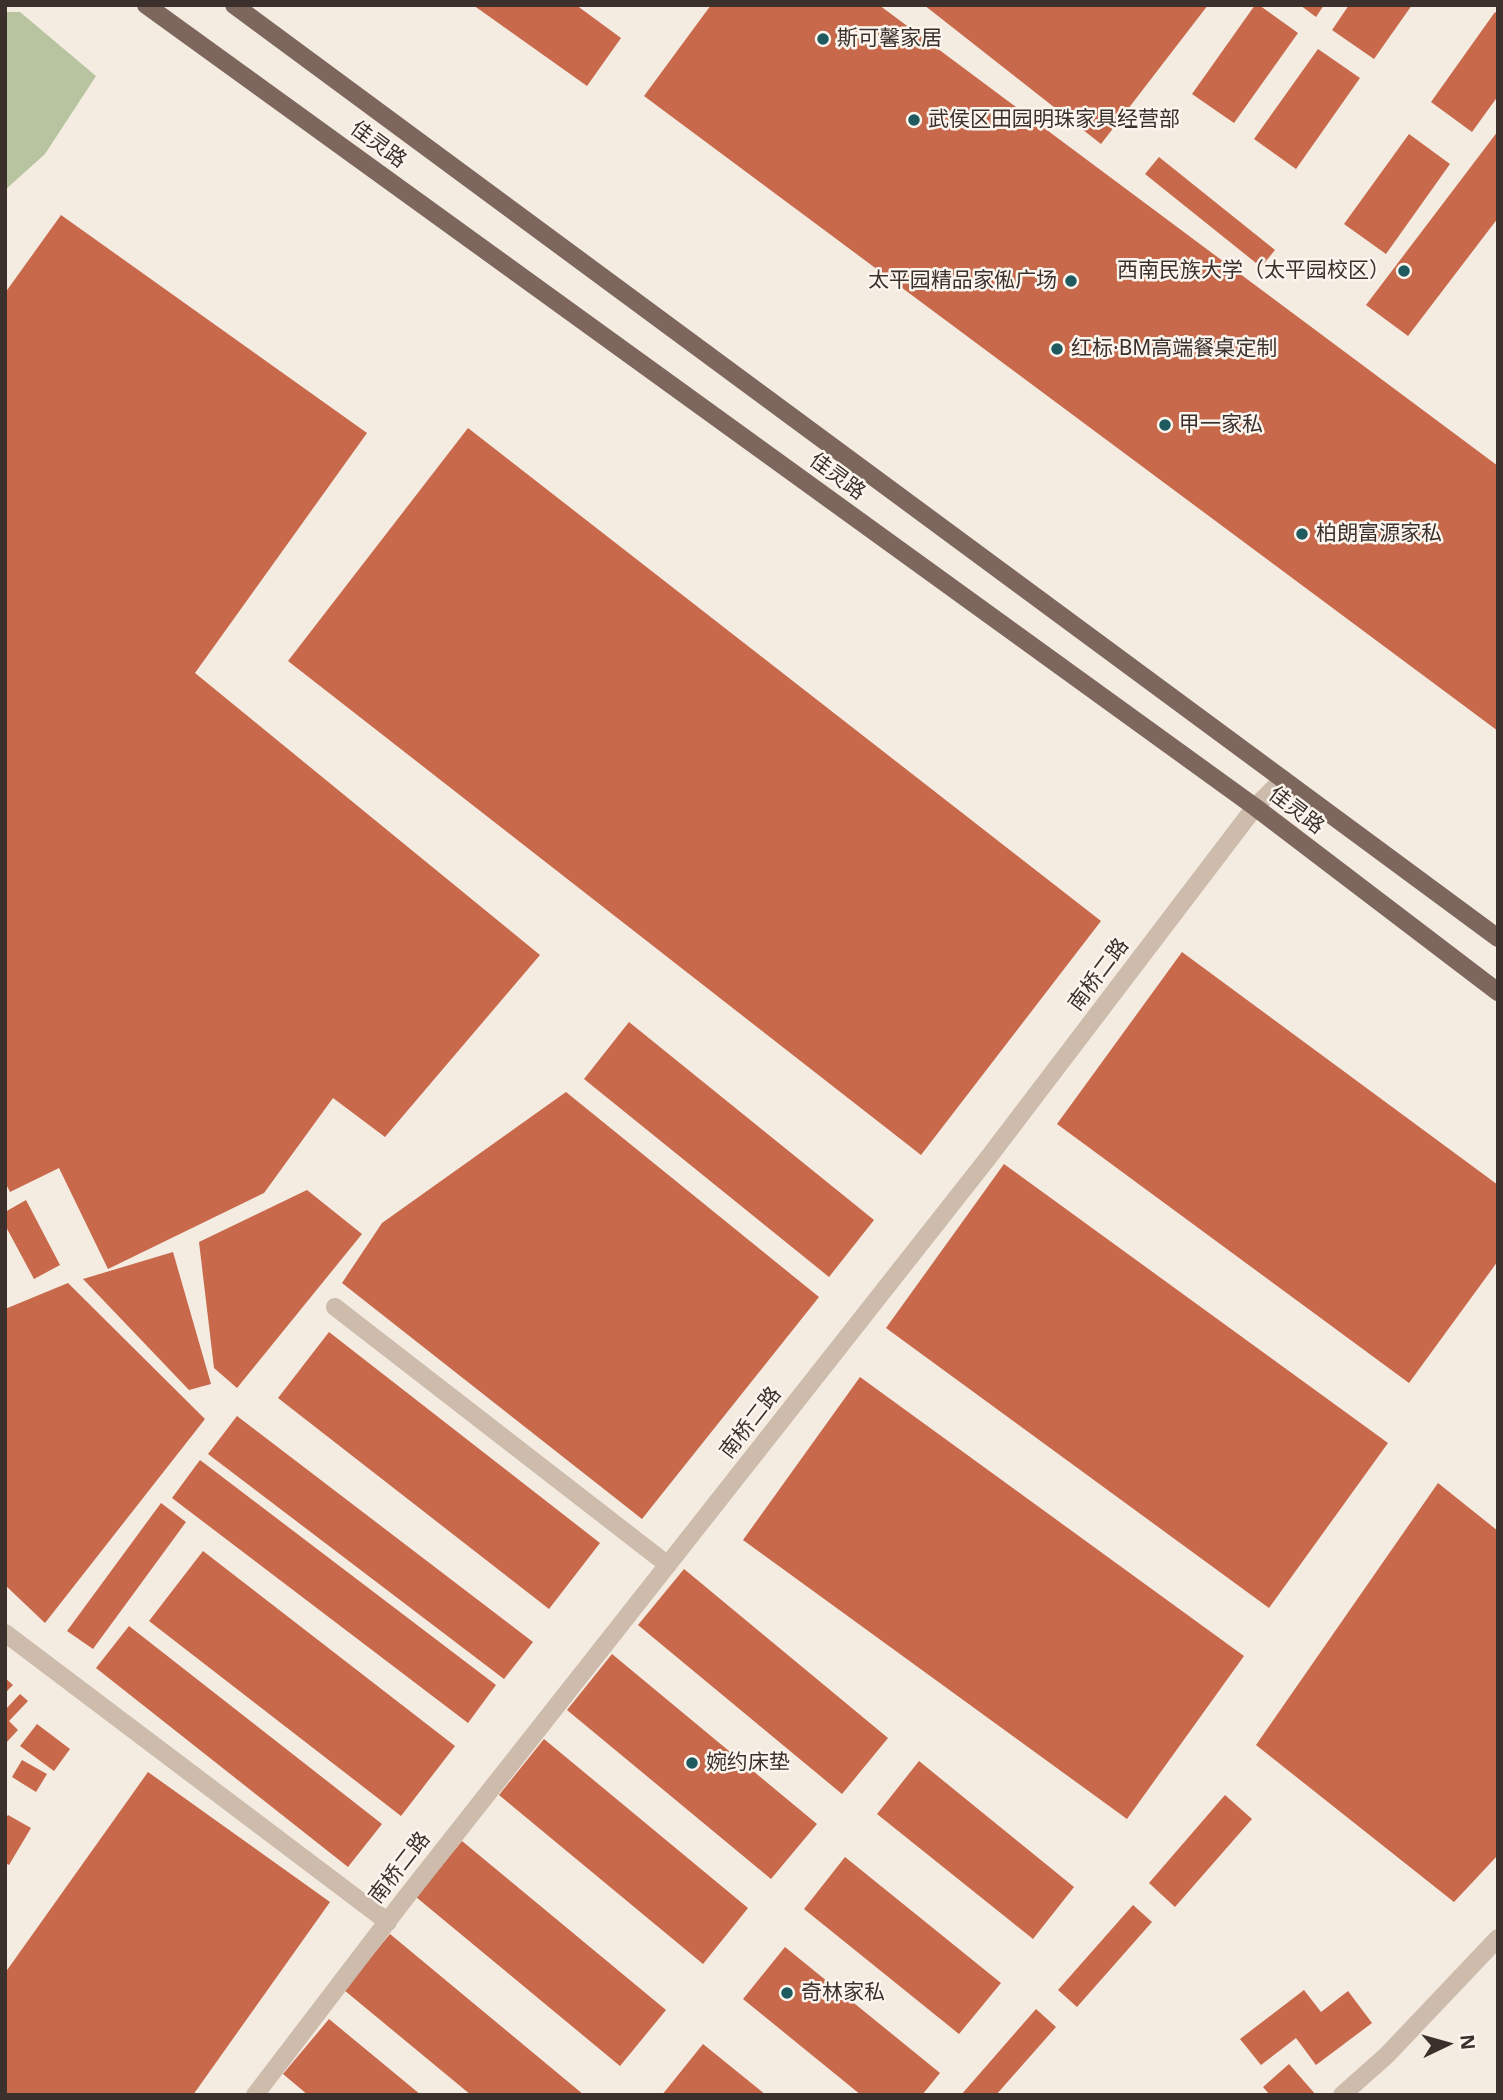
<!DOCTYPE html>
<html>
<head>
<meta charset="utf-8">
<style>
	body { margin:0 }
	#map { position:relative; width:1503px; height:2100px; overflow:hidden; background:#f4ebe1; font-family:"Noto Sans",sans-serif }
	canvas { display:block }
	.frame { position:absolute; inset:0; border:7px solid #3b302b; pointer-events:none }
	.north { position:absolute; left:1412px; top:2009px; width:70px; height:70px; -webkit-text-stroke:5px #fbf5ee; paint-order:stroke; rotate:85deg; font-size:19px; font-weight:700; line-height:28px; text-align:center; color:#3b302b }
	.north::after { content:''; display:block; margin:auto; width:24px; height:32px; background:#3b302b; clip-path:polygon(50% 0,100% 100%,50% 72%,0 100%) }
</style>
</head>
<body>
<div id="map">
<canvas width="1503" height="2100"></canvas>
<div class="frame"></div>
<div class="north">N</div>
</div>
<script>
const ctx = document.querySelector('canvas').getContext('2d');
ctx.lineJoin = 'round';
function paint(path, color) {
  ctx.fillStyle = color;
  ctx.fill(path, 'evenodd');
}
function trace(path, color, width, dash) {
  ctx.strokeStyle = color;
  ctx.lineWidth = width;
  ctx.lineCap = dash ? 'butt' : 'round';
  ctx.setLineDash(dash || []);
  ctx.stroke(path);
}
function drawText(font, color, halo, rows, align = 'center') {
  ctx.font = font + ' "Noto Sans","Noto Sans SC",sans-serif';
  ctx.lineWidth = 5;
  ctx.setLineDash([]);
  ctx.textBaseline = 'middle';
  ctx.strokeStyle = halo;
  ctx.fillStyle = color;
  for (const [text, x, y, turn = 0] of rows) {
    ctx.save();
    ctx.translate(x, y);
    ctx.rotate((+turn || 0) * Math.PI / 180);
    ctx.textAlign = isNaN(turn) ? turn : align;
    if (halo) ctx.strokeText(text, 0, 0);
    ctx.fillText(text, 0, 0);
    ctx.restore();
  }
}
paint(new Path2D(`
	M5 12H20L96 76 45 154 5 190Z`), '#b8c4a0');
paint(new Path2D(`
	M473 5H576L621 38 587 86Z
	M711 5H879L1498 466V731L644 96Z
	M924 5H1208L1101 144Z
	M1255 5H1259L1298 33 1234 123 1192 94Z
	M1300 5H1324L1316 17Z
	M1349 5H1412L1374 59 1332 30Z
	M1495 12 1498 14V96L1472 132 1431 102Z
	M1318 49 1360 78 1296 169 1254 139Z
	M1498 131V218L1408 336 1366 305Z
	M1409 134 1450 164 1386 254 1344 224Z
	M1159 157 1275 250 1261 267 1145 174Z
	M61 215 367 433 195 673 540 955 385 1137 333 1098 264 1193 108 1269 59 1168 10 1192 5 1182V293Z
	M468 428 1101 921 921 1155 288 661Z
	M1182 952 1498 1185V1261L1409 1383 1057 1124Z
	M629 1022 874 1220 829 1277 584 1079Z
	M566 1092 819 1297 642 1519 342 1283 382 1223Z
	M1004 1164 1388 1443 1269 1608 886 1328Z
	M307 1190 362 1234 237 1388 214 1368 199 1242Z
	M26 1200 60 1265 34 1279 5 1225V1212Z
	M173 1252 211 1384 189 1390 83 1279Z
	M68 1283 205 1419 45 1623 5 1585V1309Z
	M329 1332 600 1543 549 1609 278 1398Z
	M860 1377 1244 1656 1127 1819 743 1540Z
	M237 1416 533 1642 504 1679 208 1454Z
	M200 1460 496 1685 468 1723 172 1498Z
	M1438 1483 1498 1531V1855L1454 1902 1256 1745Z
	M161 1503 186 1522 93 1649 67 1631Z
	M203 1551 455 1746 401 1816 149 1621Z
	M684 1569 888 1738 842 1794 638 1625Z
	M129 1626 382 1824 348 1867 96 1668Z
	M612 1654 817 1824 771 1879 567 1710Z
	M5 1678 13 1685 5 1693Z
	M20 1694 28 1701 9 1721 18 1730 5 1744V1710Z
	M37 1724 70 1749 54 1771 20 1746Z
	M544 1739 748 1908 703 1964 499 1795Z
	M22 1760 47 1774 36 1792 12 1777Z
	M919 1761 1074 1887 1033 1939 877 1814Z
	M148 1772 330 1902 193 2095H5V1973Z
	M1225 1795 1252 1819 1175 1907 1149 1883Z
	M8 1815 31 1828 9 1865 5 1863V1820Z
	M462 1841 666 2010 620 2066 416 1897Z
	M845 1857 1001 1983 959 2034 804 1909Z
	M1133 1905 1152 1922 1077 2007 1058 1990Z
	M390 1934 584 2095H471L344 1990Z
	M785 1947 940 2073 922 2095H861L743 1999Z
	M1304 1990 1321 2012 1348 1991 1372 2023 1316 2065 1296 2038 1261 2065 1240 2039Z
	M1036 2009 1056 2027 996 2095H961Z
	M329 2019 421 2095H308L283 2074Z
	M703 2044 766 2095H662Z
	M1289 2064 1316 2095H1270L1263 2087Z`), '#c8694b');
trace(new Path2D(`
	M1342 2095 1387 2055 1498 1938`), '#cdbbac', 18);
trace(new Path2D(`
	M335 1307 668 1565
	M5 1633 388 1922
	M255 2095 403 1901 988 1158 1255 807 1283 779`), '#cdbbac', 18);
trace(new Path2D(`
	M146 5 1255 807 1498 992
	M234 5 1498 938`), '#7d675c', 18);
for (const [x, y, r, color] of [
	[823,39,7,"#1f5a5e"],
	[914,120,7,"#1f5a5e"],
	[1404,271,7,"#1f5a5e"],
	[1071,281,7,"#1f5a5e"],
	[1057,349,7,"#1f5a5e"],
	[1165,425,7,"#1f5a5e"],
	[1302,534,7,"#1f5a5e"],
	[692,1763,7,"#1f5a5e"],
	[787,1993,7,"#1f5a5e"]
]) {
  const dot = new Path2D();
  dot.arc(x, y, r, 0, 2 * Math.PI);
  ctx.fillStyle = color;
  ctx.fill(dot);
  trace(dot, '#fbf5ee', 2.5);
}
drawText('21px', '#3b302b', '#fbf5ee', [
	["斯可馨家居",837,39],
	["武侯区田园明珠家具经营部",928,120],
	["西南民族大学（太平园校区）",1390,271,"right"],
	["太平园精品家俬广场",1057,281,"right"],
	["红标·BM高端餐桌定制",1071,349],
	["甲一家私",1179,425],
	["柏朗富源家私",1316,534],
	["婉约床垫",706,1763],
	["奇林家私",801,1993]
], 'left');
drawText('21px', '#3b302b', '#fbf5ee', [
	["佳灵路",378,145,36],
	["佳灵路",837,477,36],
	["佳灵路",1296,811,37],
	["南桥二路",1099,975,-53],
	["南桥二路",751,1423,-52],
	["南桥二路",400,1868,-52]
]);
</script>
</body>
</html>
